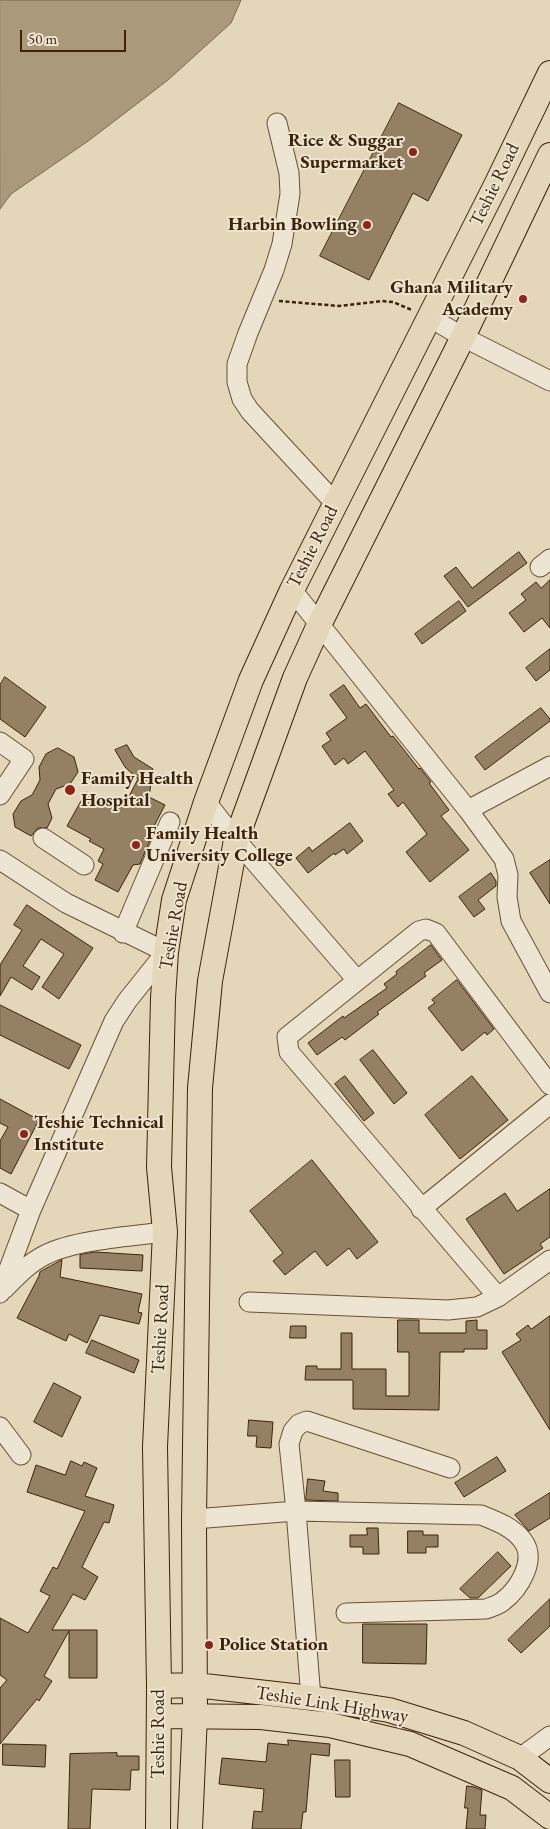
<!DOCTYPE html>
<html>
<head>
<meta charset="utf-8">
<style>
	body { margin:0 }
	#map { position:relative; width:550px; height:1829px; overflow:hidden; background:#e4d6b8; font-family:"EB Garamond",serif }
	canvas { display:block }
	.scale { position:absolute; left:20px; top:30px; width:106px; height:22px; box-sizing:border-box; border:2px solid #3d2409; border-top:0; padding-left:6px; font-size:15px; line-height:18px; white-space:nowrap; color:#3d2409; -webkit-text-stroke:4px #ede4d1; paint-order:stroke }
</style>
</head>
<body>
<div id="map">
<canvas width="550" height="1829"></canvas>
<div class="scale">50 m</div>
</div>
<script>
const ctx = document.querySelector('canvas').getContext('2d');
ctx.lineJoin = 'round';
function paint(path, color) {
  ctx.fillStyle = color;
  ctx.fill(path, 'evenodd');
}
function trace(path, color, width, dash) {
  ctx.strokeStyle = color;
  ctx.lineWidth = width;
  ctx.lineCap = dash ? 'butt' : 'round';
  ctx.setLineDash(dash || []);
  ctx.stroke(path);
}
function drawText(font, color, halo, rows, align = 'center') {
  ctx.font = font + ' "EB Garamond",serif';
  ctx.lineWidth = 4;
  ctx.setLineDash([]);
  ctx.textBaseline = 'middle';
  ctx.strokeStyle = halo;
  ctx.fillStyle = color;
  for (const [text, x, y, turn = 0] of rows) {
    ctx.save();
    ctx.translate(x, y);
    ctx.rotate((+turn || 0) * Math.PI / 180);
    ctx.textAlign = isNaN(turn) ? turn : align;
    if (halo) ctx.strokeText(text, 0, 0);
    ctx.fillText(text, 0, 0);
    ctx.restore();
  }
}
const water = new Path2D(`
	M0 0H241L231 23 168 80 91 139 11 194 0 209Z`);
paint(water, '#ab997c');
trace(water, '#7f6a4e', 1);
const building = new Path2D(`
	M399 103 462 135 428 201 413 193 369 280 320 256Z
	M519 552 527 563 468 607 444 576 456 567 472 588Z
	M550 580V628L542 618 524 632 509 613 526 600 521 594 536 582 541 588Z
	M459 601 466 611 422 644 415 634Z
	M550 649V670L536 681 526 668Z
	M5 677 46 707 25 737 0 719V685Z
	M344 685 360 708 366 704 391 737 393 736 419 769 420 768 431 782 429 783 449 810 441 816 469 850 430 882 406 852 427 834 403 802 398 807 388 794 394 790 365 751 348 764 344 758 335 765 322 746 331 740 326 733 347 718 330 695Z
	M541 708 550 719V721L485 770 475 757Z
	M127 745 134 757 153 769 149 797 165 805 152 830 153 833 140 864 133 865 118 892 95 880 103 864 98 861 104 849 89 841 91 839 67 826 86 792 107 804 109 800 123 808 138 779 125 767 115 750Z
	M58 748 74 757 78 772 70 784 56 789 48 804 52 818 47 828H38L31 836 15 827 13 814 21 801 32 795 40 780 39 767 46 754Z
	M350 823 363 841 347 854 344 849 335 855 334 853 308 873 296 858 309 847 312 851Z
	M550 860V904L530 873Z
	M491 873 496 881V886L478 900 485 909 474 917 459 897Z
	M27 905 93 948 59 999 42 987 64 954 41 939 23 966 40 977 32 990 11 977 0 996V965L22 930 14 925Z
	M431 945 442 960 424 973 426 976 377 1012 379 1014 345 1040 342 1037 317 1055 308 1043 343 1016 344 1018 387 988 384 984 397 974 396 972Z
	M457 980 494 1029 487 1035 485 1032 462 1051 428 1008 435 1003 432 1000Z
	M0 1005 81 1045 69 1069 0 1035Z
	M373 1050 407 1093 394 1104 360 1060Z
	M345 1076 374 1113 364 1121 335 1084Z
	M472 1076 508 1120 460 1159 425 1115Z
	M0 1099 39 1120 11 1174 0 1168V1141L8 1127 0 1123Z
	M312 1160 378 1242 357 1259 349 1248 327 1266 315 1251 285 1275 273 1261 283 1253 250 1211Z
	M550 1189V1237L540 1244 543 1248 504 1274 466 1219 505 1193 517 1211Z
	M95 1252 143 1255 142 1271 80 1268V1255Z
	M62 1260 60 1277 142 1294 138 1312 142 1313 139 1324 100 1315 87 1343 69 1334 66 1341 17 1318 39 1276 40 1272Z
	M550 1316V1430L502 1352 521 1340 516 1334 528 1325 531 1329Z
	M398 1320H419V1333H466V1321L477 1320V1330H487V1349H464V1352H440L439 1410 353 1409V1381L352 1380H305L306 1366H317V1369H341V1333H352V1369H386V1396H409V1352H398Z
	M291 1326H306V1338H290Z
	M92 1340 139 1360 134 1373 86 1353Z
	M54 1383 81 1397 62 1437 34 1422Z
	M249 1420 273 1422 271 1448 256 1447 257 1436H248Z
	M497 1457 506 1471 464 1497 455 1483Z
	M71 1461 82 1466 84 1462 97 1468 85 1496 114 1505 109 1523 104 1522 82 1567 98 1577 85 1600 73 1594 52 1630H97V1678H69V1631L44 1676 52 1681 39 1701 37 1699 0 1744V1688L7 1680 0 1675V1618L28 1633 50 1596 40 1591 53 1567 57 1569 85 1511 27 1492 36 1465 65 1475Z
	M308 1479 325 1481 323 1491 338 1493V1501L306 1500Z
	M550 1493V1518L529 1531 515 1515Z
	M367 1528H378L379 1554H363V1547H350V1535H367Z
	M408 1531H423V1535H438V1547H426V1553H408Z
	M498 1552 511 1566 478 1598H470L460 1589Z
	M550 1599V1626L521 1653 508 1640Z
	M363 1624H427L426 1664 363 1663Z
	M288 1740 330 1744 329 1756 311 1754 306 1812H303L301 1829H252L254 1811 262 1812 264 1789 219 1784 222 1758 266 1762 268 1743 288 1745Z
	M3 1744 46 1745 45 1767 3 1765Z
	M117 1753V1756H139V1770H131L130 1790 92 1789 90 1829H68L70 1754Z
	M335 1760H350V1797H336Z
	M467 1786 474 1787 482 1790 480 1815H486L485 1829H466L468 1808H465Z`);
paint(building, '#948164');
trace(building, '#3d2409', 1);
const minor = new Path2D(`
	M277 123 289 173 290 194 282 244 274 270 248 333 237 364V382L242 399 250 411 335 503
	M429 317 463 337 550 381
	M540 567 550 559
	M292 590 468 810 504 859 508 875 507 897 511 921 550 993
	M0 742 24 759 0 795
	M206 802 236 840 357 980
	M468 810 550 766
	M43 838 84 865
	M0 860 66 903 166 952 127 1001 114 1021 31 1210 0 1293
	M123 933 170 822
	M0 1193 31 1210
	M421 1209 550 1104
	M4 1289C17 1276 29 1263 45 1255 74 1240 132 1236 165 1232
	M498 1297 289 1052 287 1037 419 931 426 929 436 933 550 1085
	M249 1302 448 1310 477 1307 498 1297 550 1260
	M0 1427 21 1455
	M194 1519 296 1511 481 1515C496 1521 513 1527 523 1541 537 1560 519 1589 503 1601 499 1605 491 1607 486 1609L346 1613
	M311 1698 296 1511 289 1444 293 1431 299 1424 307 1421 450 1468
	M520 1758 550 1736`);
const major = new Path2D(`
	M159 1686 195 1685 311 1698 389 1710 464 1733 520 1758 550 1781
	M159 1716 261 1717 330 1725 410 1744 512 1788 550 1817
	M158 1829 159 1686 155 1447 165 1232 159 1167 163 998 166 952 174 900 206 802 251 680 292 590 497 183 550 73
	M190 1829 195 1715 194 1519 200 1088 210 981 236 840 295 678 319 625 463 337 550 155`);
trace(minor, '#675035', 21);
trace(major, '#3d2409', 26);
trace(new Path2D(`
	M279 301 339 306 382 301 393 302 412 310`), '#3d2409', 2.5, [4, 2.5]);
trace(minor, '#ede4d1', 19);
trace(major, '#e4d6b8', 24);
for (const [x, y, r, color] of [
	[413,152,5,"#8f2418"],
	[367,225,5,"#8f2418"],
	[523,299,5,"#8f2418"],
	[70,790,6,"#8f2418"],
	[136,845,5,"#8f2418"],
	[24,1134,5,"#8f2418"],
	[209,1645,5,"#8f2418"]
]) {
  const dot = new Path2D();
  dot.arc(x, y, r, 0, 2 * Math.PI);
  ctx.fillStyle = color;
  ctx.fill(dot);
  trace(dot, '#ede4d1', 2);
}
drawText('bold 19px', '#3d2409', '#ede4d1', [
	["Rice & Suggar",403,141,"right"],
	["Supermarket",403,163,"right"],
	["Harbin Bowling",357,225,"right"],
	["Ghana Military",513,288,"right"],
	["Academy",513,310,"right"],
	["Family Health",81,779],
	["Hospital",81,801],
	["Family Health",146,834],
	["University College",146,856],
	["Teshie Technical",34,1123],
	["Institute",34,1145],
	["Police Station",219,1645]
], 'left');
drawText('19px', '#3d2409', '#ede4d1', [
	["Teshie Road",495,185,-64],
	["Teshie Road",313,547,-63],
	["Teshie Road",174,926,-80],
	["Teshie Road",161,1329,-87],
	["Teshie Link Highway",332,1705,9],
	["Teshie Road",159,1734,-90]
]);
</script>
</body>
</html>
